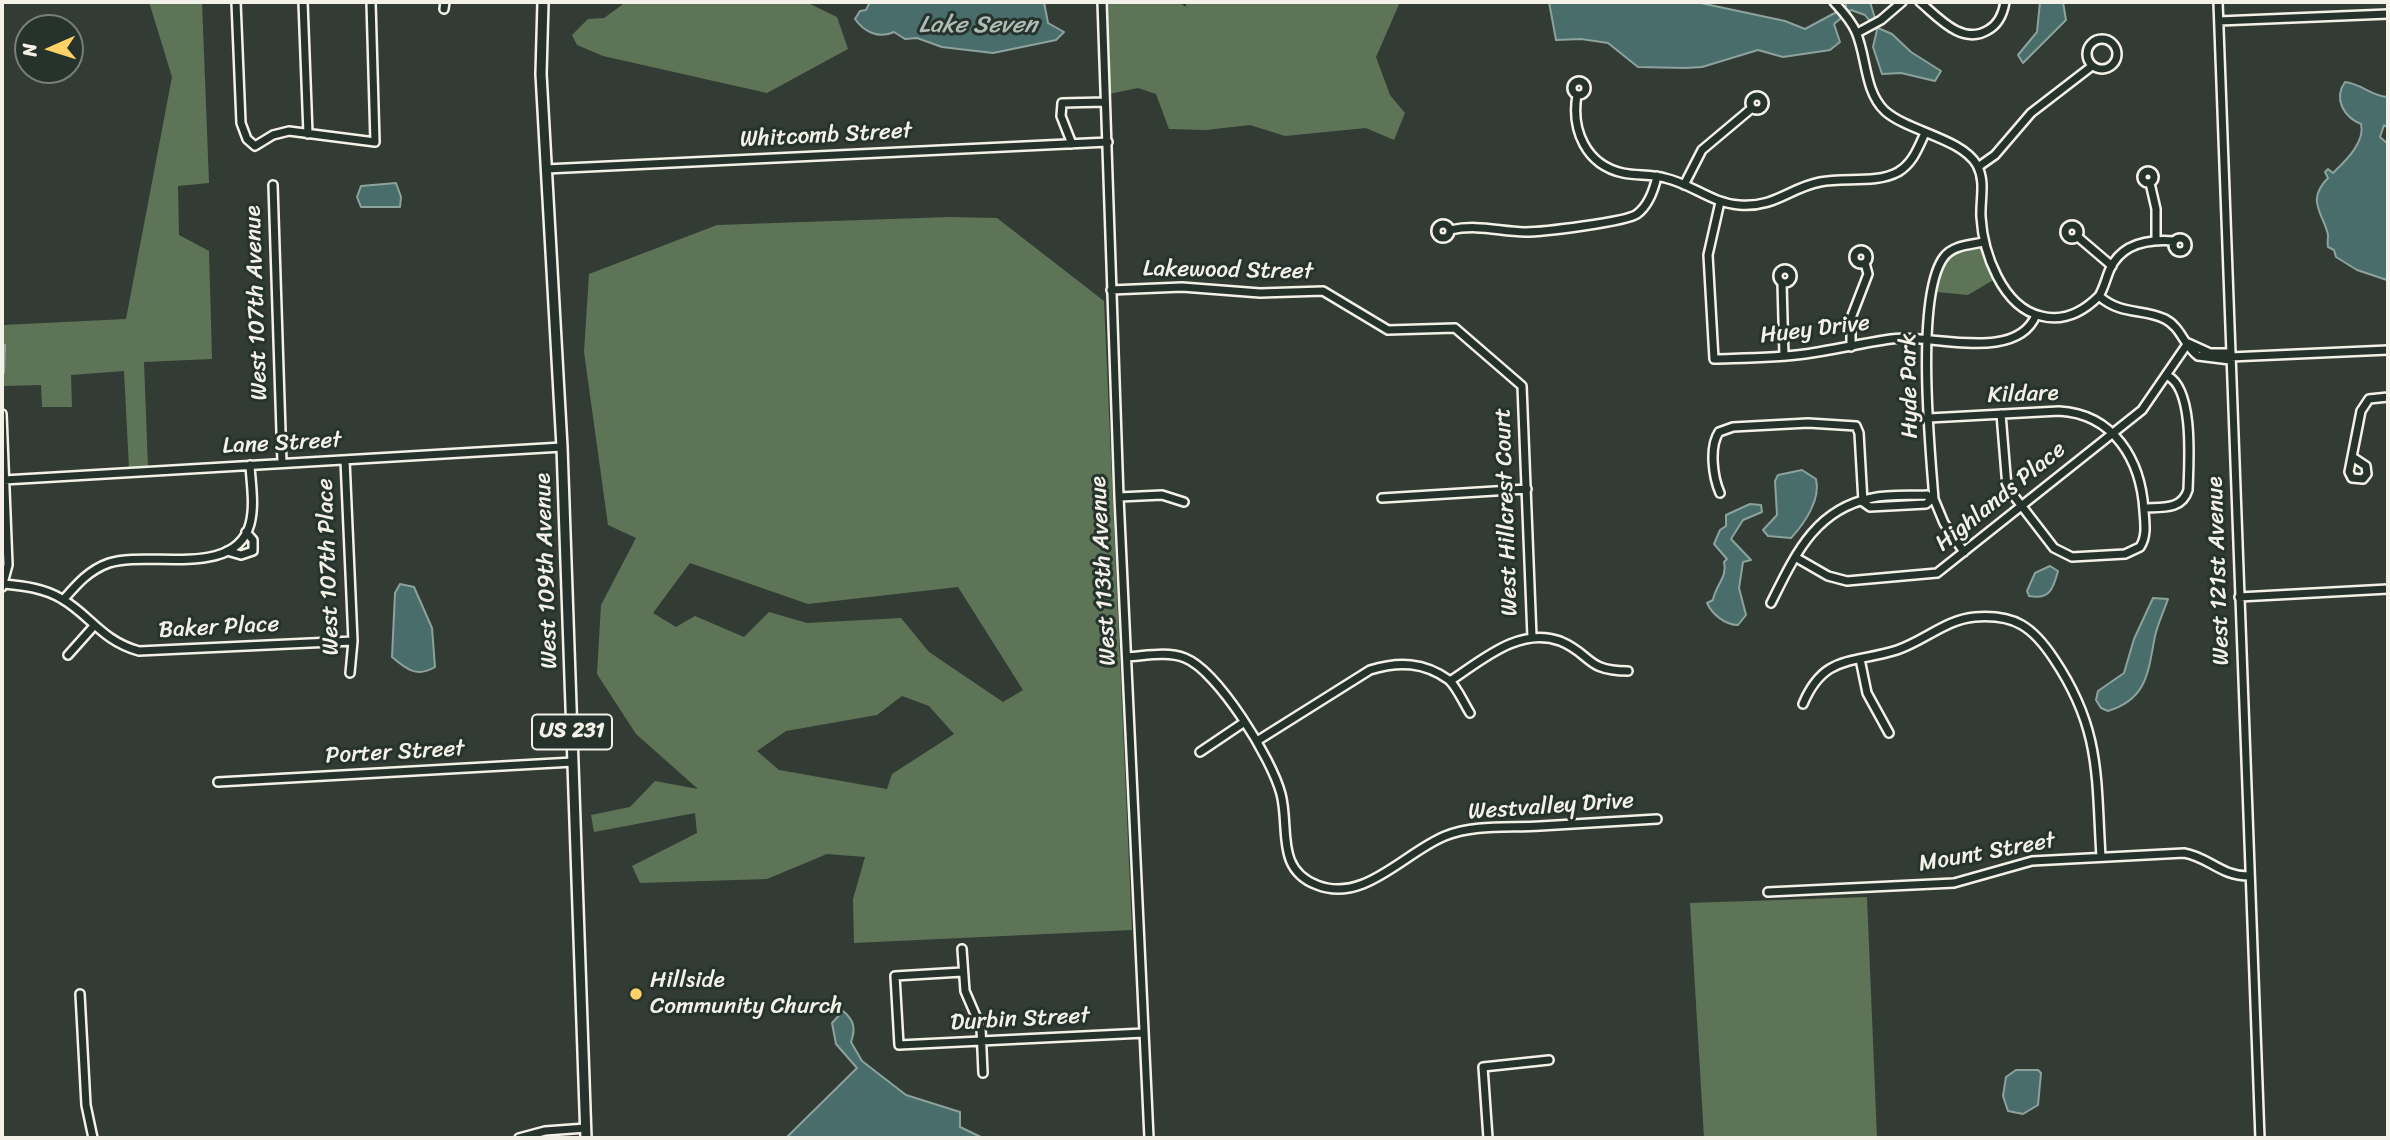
<!DOCTYPE html>
<html>
<head>
<meta charset="utf-8">
<style>
	body { margin:0 }
	#map { position:relative; width:2390px; height:1140px; overflow:hidden; background:#333c34; font-family:Sriracha,sans-serif }
	canvas { display:block }
	.frame { position:absolute; inset:0; border:4px solid #f4f1e8; pointer-events:none }
	.north { position:absolute; left:14px; top:14px; width:70px; height:70px; box-sizing:border-box; background:#26332d; border:2px solid #787f78; border-radius:50%; rotate:267deg; font-size:19px; font-weight:700; line-height:28px; text-align:center; color:#f4f1e8 }
	.north::after { content:''; display:block; margin:auto; width:24px; height:32px; background:#ffd166; clip-path:polygon(50% 0,100% 100%,50% 72%,0 100%) }
</style>
</head>
<body>
<div id="map">
<canvas width="2390" height="1140"></canvas>
<div class="frame"></div>
<div class="north">N</div>
</div>
<script>
const ctx = document.querySelector('canvas').getContext('2d');
ctx.lineJoin = 'round';
function paint(path, color) {
  ctx.fillStyle = color;
  ctx.fill(path, 'evenodd');
}
function trace(path, color, width, dash) {
  ctx.strokeStyle = color;
  ctx.lineWidth = width;
  ctx.lineCap = dash ? 'butt' : 'round';
  ctx.setLineDash(dash || []);
  ctx.stroke(path);
}
function drawText(font, color, halo, rows, align = 'center') {
  ctx.font = font + ' Sriracha,sans-serif';
  ctx.lineWidth = 6;
  ctx.setLineDash([]);
  ctx.textBaseline = 'middle';
  ctx.strokeStyle = halo;
  ctx.fillStyle = color;
  for (const [text, x, y, turn = 0] of rows) {
    ctx.save();
    ctx.translate(x, y);
    ctx.rotate((+turn || 0) * Math.PI / 180);
    ctx.textAlign = isNaN(turn) ? turn : align;
    if (halo) ctx.strokeText(text, 0, 0);
    ctx.fillText(text, 0, 0);
    ctx.restore();
  }
}
paint(new Path2D(`
	M149 2H202L209 183 178 186 179 235 209 251 212 359 144 362 148 467 129 468 124 371 71 375 72 407H42L41 385 4 386 3 325 126 319 172 77Z
	M626 2H806L837 17 848 49 767 93 603 56 577 45 572 35 588 19 604 18Z
	M1106 2H1178L1186 7V2H1400L1376 57 1390 95 1405 113 1394 140 1366 128 1285 136 1250 125 1206 130 1169 129 1156 94 1138 88 1109 94Z
	M949 217 997 218 1104 301 1132 930 854 943 853 899 865 857 827 854 767 879 640 883 632 866 697 833 695 813 594 832 591 815 630 807 655 781 698 789 636 734 597 674 601 605 636 538 608 525 584 352 589 274 717 225ZM690 563 808 604 958 587 1023 690 1003 702 929 652 901 618 807 623 769 612 744 637 695 616 676 627 653 613ZM902 696 929 706 954 734 892 774 887 789 779 770 757 751 786 731 877 715Z
	M1981 247 1995 279 1968 295 1937 292C1942 264 1949 247 1981 247Z
	M1867 897 1877 1138H1704L1690 903Z`), '#5e7457');
const water = new Path2D(`
	M870 2H1044L1048 23 1064 32 1056 40 993 53 942 47 917 38 905 39 894 32C879 39 864 32 855 19L860 11 866 10Z
	M1549 2H1696L1785 21 1805 29 1846 7V2H1870L1878 28 1892 34 1911 52 1941 71 1935 81 1901 73 1882 74 1873 47 1877 30 1865 15 1851 10 1834 24 1840 42 1830 50 1783 57 1758 50 1702 67 1685 68 1638 67 1608 43 1581 39 1556 40Z
	M2040 2H2063L2066 20 2023 63 2018 55 2037 32Z
	M2345 82C2362 84 2371 96 2388 97V128L2384 125 2380 137 2388 144 2387 280 2357 270 2336 257 2334 250 2328 247C2327 243 2328 239 2328 235 2324 214 2305 201 2328 178L2325 172 2328 169 2333 173C2342 164 2366 143 2361 124 2344 117 2333 99 2345 82Z
	M396 183 401 197 400 207H361L357 197 361 186Z
	M1802 470 1816 479C1821 499 1805 523 1791 538L1768 536 1763 530 1777 515 1775 481 1778 475Z
	M1750 504 1761 505 1762 512 1743 520 1731 539 1751 560 1743 562 1739 588 1746 615 1738 625C1725 625 1712 614 1707 603L1713 600C1715 586 1728 577 1724 562L1727 559 1714 544 1720 530 1726 526V515Z
	M2050 566 2058 571C2053 590 2049 600 2029 596L2027 591 2035 573Z
	M400 584 414 587 432 628 435 667C417 678 406 669 392 657L395 593Z
	M2153 598 2168 599C2164 611 2158 623 2155 636 2148 671 2148 699 2108 711L2101 708 2096 700 2098 691 2124 673 2134 639Z
	M843 1011C854 1020 856 1028 851 1042L862 1061 906 1095 960 1112V1127L983 1138H786L857 1068 836 1044 832 1023Z
	M2038 1070 2041 1073 2038 1105 2023 1114 2008 1111 2003 1096 2006 1077 2016 1070Z`);
paint(water, '#486d6b');
trace(water, '#8da29d', 2);
trace(new Path2D(`
	M4 373 5 345`), '#8da29d', 2);
const minor = new Path2D(`
	M236 2 241 123 247 139 255 146 273 135 289 131 375 142 371 2
	M303 2 308 134
	M1102 2 1119 497 1149 1138
	M1834 2C1842 11 1851 20 1856 32 1867 57 1864 91 1885 111 1909 132 1961 138 1977 165 1986 182 1980 199 1981 217 1983 252 2002 307 2041 316 2064 322 2083 312 2099 296 2122 316 2142 308 2165 319 2181 327 2184 346 2198 356L2230 360
	M1920 2C1938 17 1962 46 1988 30 1999 24 2003 14 2005 2
	M2218 2 2260 1138
	M444 9 445 2
	M2219 21 2388 14
	M1857 33 1881 20 1902 2
	M2087 54a15 15 0 1 1 30 0a15 15 0 1 1-30 0Z
	M1572 88a7 7 0 1 1 14 0a7 7 0 1 1-14 0Z
	M1577 95C1571 130 1586 165 1623 173 1637 176 1651 174 1665 178 1692 184 1711 203 1739 205 1775 208 1789 188 1820 182 1844 177 1876 184 1898 172 1913 163 1918 148 1925 133
	M1750 103a7 7 0 1 1 14 0a7 7 0 1 1-14 0Z
	M1072 144 1061 116 1062 103 1105 102
	M1978 167 1995 155 2031 113 2092 66
	M546 169 1108 142
	M2142 177a6 6 0 1 1 12 0a6 6 0 1 1-12 0Z
	M2150 183 2156 209V240
	M273 185 282 463
	M1684 185 1702 150 1752 108
	M1720 202 1708 255 1714 359C1744 358 1775 358 1805 354 1834 350 1862 343 1891 339 1929 333 2016 364 2036 315
	M1436 231a7 7 0 1 1 14 0a7 7 0 1 1-14 0Z
	M2065 232a7 7 0 1 1 14 0a7 7 0 1 1-14 0Z
	M1450 230C1478 224 1497 231 1525 232 1542 232 1626 222 1637 214 1649 205 1654 190 1657 176
	M2078 237 2112 266
	M2173 245a7 7 0 1 1 14 0a7 7 0 1 1-14 0Z
	M1854 257a7 7 0 1 1 14 0a7 7 0 1 1-14 0Z
	M1778 276a7 7 0 1 1 14 0a7 7 0 1 1-14 0Z
	M1782 283 1784 356
	M1111 290 1182 287 1260 293 1323 291 1388 330 1455 328 1522 386 1532 637
	M2099 296C2104 288 2106 278 2110 269 2122 243 2149 239 2174 241
	M2188 343 2210 353H2230
	M1851 347V318L1868 274 1865 263
	M2230 357 2388 350
	M2 414 8 565 2 587
	M1929 418 2059 411C2114 414 2141 460 2144 511 2145 524 2147 536 2140 547L2125 554 2072 557 2054 548 2007 487 2001 414
	M2354 458 2366 466 2367 474 2363 479 2352 478 2349 472 2361 411 2369 399 2388 397
	M345 460 353 641 350 673
	M4 480 562 447
	M1720 493C1713 477 1709 447 1719 432L1733 427 1808 423 1856 426 1859 433 1863 502
	M1119 497 1162 495 1184 502
	M1382 498 1527 489
	M1863 502 1870 507 1926 504 1932 499
	M2144 508C2162 507 2182 510 2188 490 2189 461 2194 390 2168 376
	M227 551 241 555 253 551V540L246 532
	M1964 552 1944 523 1934 499C1930 449 1915 295 1944 257 1953 245 1970 245 1983 242
	M1795 557 1828 576 1847 581 1937 573 2142 410 2188 343
	M4 584C24 586 44 588 62 599 90 615 102 641 139 651L353 641
	M2239 597 2388 589
	M64 599C77 584 89 570 109 563 148 550 235 579 250 524 255 505 251 484 250 465
	M1771 603C1795 555 1815 509 1872 498 1889 494 1909 496 1927 495L1930 499
	M68 655 93 627
	M1127 657C1145 656 1167 651 1185 658 1218 671 1272 759 1281 794 1290 828 1275 869 1317 885 1364 904 1405 852 1445 836 1474 824 1510 828 1540 826 1579 824 1618 821 1657 819
	M1860 659 1867 693 1889 733
	M1450 681C1481 661 1519 626 1560 641 1592 654 1585 671 1628 671
	M1803 704C1824 654 1852 664 1897 650 1924 641 1947 619 1975 617 2015 614 2033 627 2054 659 2101 729 2096 776 2101 857
	M1257 741 1370 670C1399 661 1424 662 1449 680 1457 687 1464 704 1470 713
	M1200 752 1243 723
	M218 782 573 762
	M1768 892 1954 883 2032 861 2184 853C2209 857 2220 876 2249 876
	M962 949 965 991 981 1028 983 1073
	M962 972 895 976 899 1045 1144 1033
	M80 994 86 1105 93 1138
	M519 1138 545 1131 586 1128
	M1488 1138 1483 1067 1549 1060`);
const major = new Path2D(`
	M543 2 541 74 562 447 586 1138`);
trace(minor, '#f4f1e8', 12);
trace(major, '#f4f1e8', 14);
trace(minor, '#26332d', 7);
trace(major, '#26332d', 9);
for (const [x, y, r, color] of [
	[636,994,7,"#ffd166"]
]) {
  const dot = new Path2D();
  dot.arc(x, y, r, 0, 2 * Math.PI);
  ctx.fillStyle = color;
  ctx.fill(dot);
  trace(dot, '#26332d', 2.5);
}
for (const [x, y, w] of [
	[572,732,80]
]) {
  const box = new Path2D();
  box.roundRect(x - w / 2, y - 17.5, w, 35, 5);
  ctx.fillStyle = '#26332d';
  ctx.fill(box);
  trace(box, '#f4f1e8', 2);
}
drawText('bold 21px', '#f4f1e8', null, [
	["US 231",572,732]
]);
drawText('23px', '#f4f1e8', '#26332d', [
	["Whitcomb Street",826,136,-3],
	["Lakewood Street",1228,271,1],
	["West 107th Avenue",257,303,-92],
	["Huey Drive",1815,330,-7],
	["Hyde Park",1910,386,-91],
	["Kildare",2023,395,-2],
	["Lane Street",282,444,-3],
	["Highlands Place",2001,497,-39],
	["West Hillcrest Court",1507,512,-92],
	["West 107th Place",329,567,-92],
	["West 109th Avenue",547,571,-92],
	["West 113th Avenue",1104,571,-93],
	["West 121st Avenue",2219,571,-92],
	["Baker Place",219,628,-3],
	["Porter Street",395,753,-3],
	["Westvalley Drive",1551,807,-4],
	["Mount Street",1987,853,-10],
	["Durbin Street",1020,1020,-3]
]);
drawText('23px', '#f4f1e8', '#26332d', [
	["Hillside",650,981],
	["Community Church",650,1007]
], 'left');
drawText('italic 24px', '#afbcb6', '#26332d', [
	["Lake Seven",978,26]
]);
</script>
</body>
</html>
